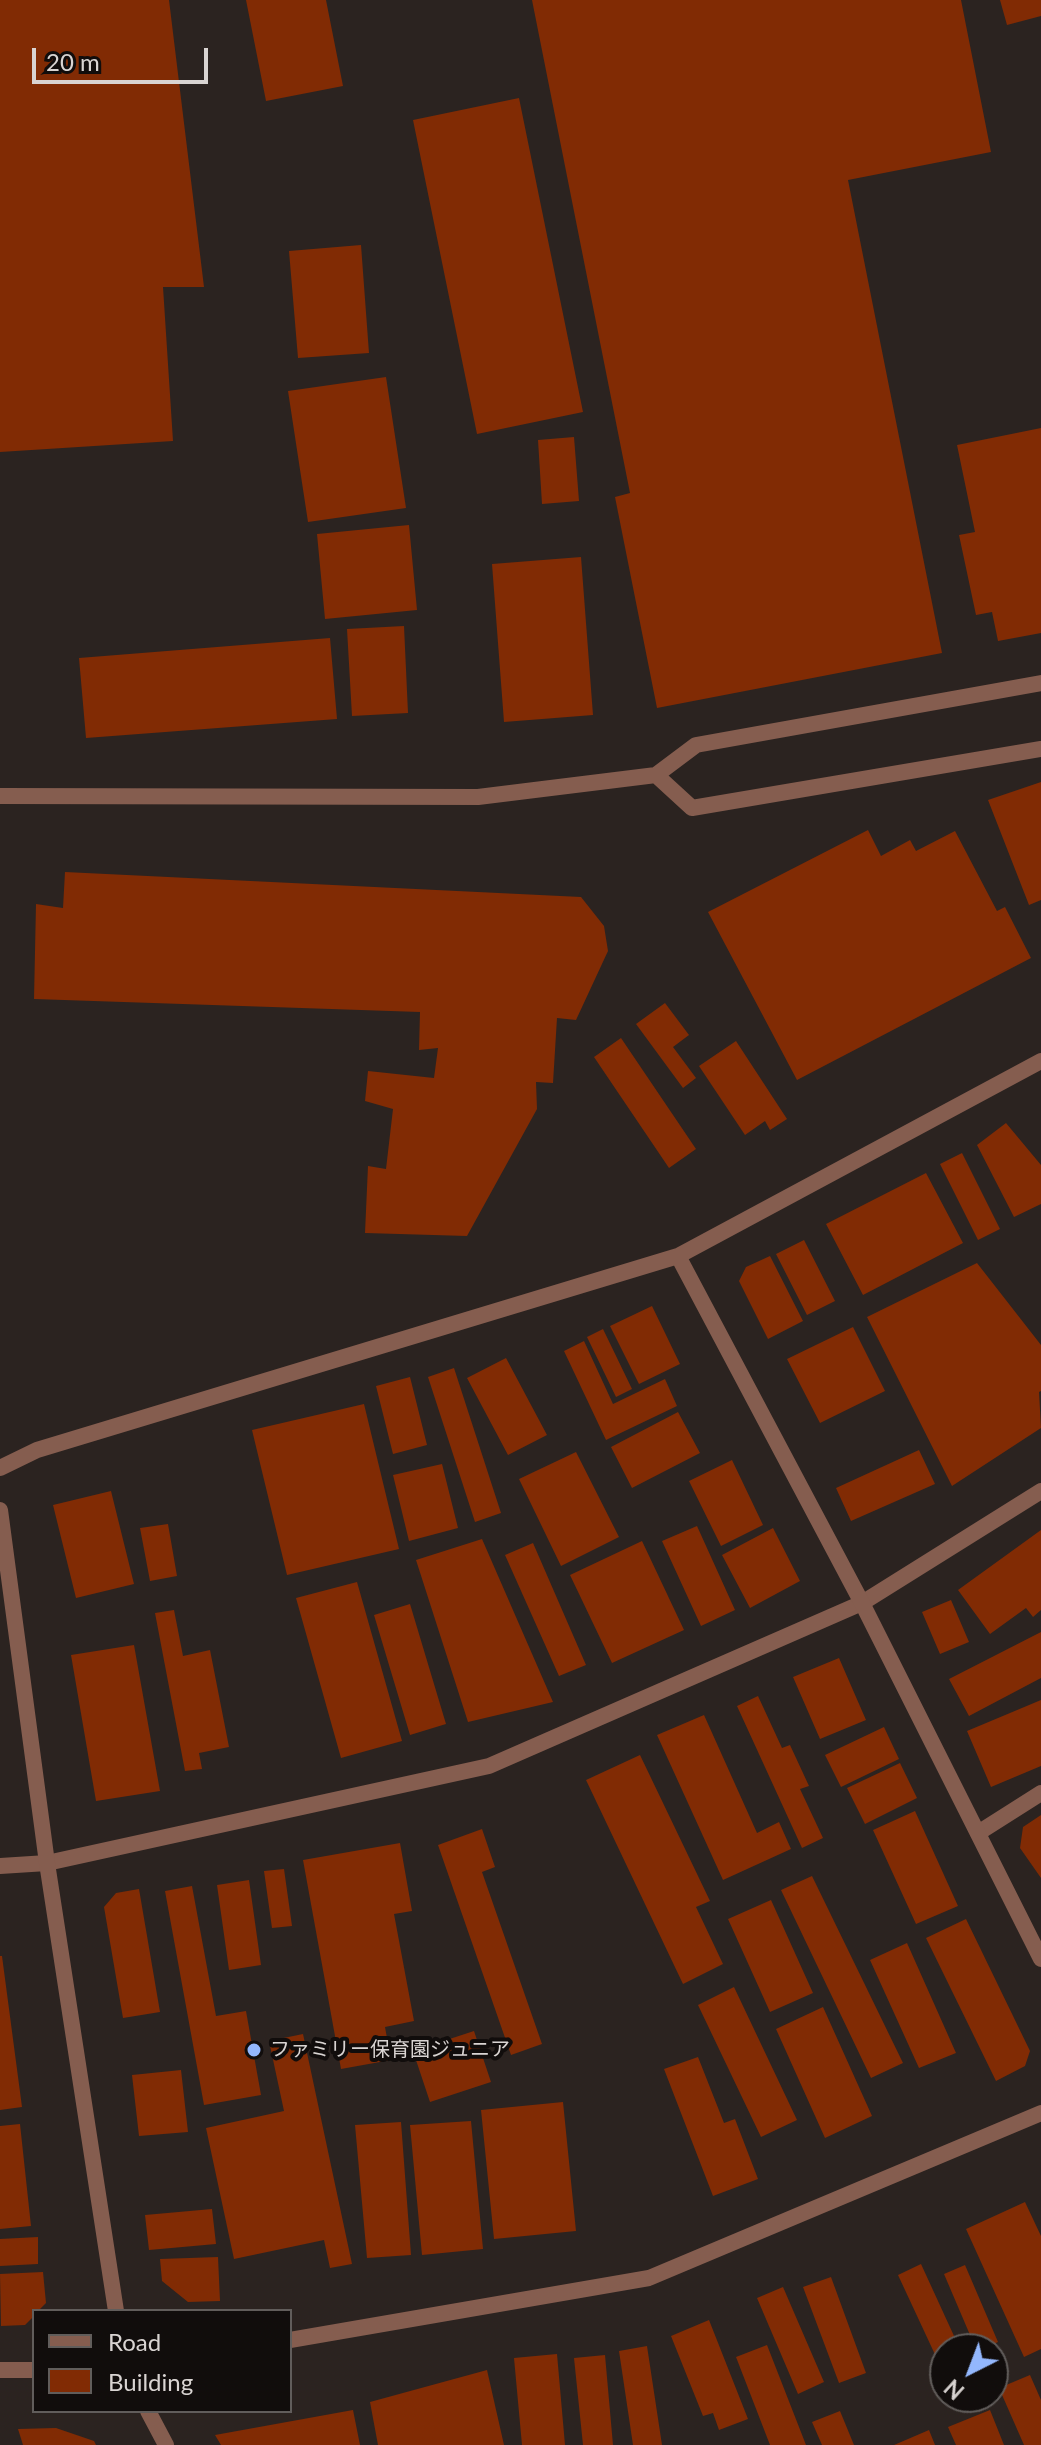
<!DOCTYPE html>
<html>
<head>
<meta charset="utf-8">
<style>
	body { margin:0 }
	#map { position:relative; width:1041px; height:2445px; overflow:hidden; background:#2b2320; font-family:Lato,sans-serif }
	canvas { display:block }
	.legend { position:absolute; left:32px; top:2309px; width:260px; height:104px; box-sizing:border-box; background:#110d0c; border:2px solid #615d5b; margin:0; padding:10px 14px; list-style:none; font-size:24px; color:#d9d4d2 }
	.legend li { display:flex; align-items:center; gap:16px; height:40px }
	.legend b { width:40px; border:2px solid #615d5b }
	.north { position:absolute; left:929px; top:2333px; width:80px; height:80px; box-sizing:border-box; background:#110d0c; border:2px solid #615d5b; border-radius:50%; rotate:222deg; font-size:22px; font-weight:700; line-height:32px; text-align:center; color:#d9d4d2 }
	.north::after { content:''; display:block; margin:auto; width:28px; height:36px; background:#93b7fd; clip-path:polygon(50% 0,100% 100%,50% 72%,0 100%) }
	.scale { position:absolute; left:32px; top:48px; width:176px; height:36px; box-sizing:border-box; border:4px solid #d9d4d2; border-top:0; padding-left:10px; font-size:24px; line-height:28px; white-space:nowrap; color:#d9d4d2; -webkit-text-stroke:6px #110d0c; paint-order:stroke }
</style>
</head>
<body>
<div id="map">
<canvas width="1041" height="2445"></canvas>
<ul class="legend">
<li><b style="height:10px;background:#855d4f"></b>Road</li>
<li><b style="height:22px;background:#812b04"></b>Building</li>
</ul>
<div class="north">N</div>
<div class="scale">20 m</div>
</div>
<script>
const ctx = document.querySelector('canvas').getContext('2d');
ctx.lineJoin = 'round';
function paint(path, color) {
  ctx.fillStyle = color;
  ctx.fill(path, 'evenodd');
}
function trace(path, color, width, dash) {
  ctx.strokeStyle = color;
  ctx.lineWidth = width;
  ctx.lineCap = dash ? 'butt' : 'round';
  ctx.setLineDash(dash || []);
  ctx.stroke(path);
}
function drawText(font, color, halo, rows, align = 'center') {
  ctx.font = font + ' Lato,"Noto Sans JP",sans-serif';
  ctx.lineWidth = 8;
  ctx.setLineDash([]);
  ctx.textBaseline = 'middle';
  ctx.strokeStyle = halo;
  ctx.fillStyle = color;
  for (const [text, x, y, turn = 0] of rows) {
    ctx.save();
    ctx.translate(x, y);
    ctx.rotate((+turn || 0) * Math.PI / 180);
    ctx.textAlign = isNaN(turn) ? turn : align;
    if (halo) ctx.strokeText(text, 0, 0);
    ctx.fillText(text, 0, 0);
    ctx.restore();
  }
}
paint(new Path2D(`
	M0 0H169L204 287H163L173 441 0 452Z
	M246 0H326L343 86 266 101Z
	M532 0H961L991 152 848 180 942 653 657 708 615 497 630 493Z
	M1000 0H1041V16L1007 25Z
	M519 98 583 412 477 434 413 120Z
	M361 245 369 353 298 358 289 251Z
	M386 377 406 508 308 522 288 391Z
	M1041 428V633L998 641 992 612 976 615 959 535 975 532 957 445Z
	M574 437 579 501 542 504 538 440Z
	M409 525 417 610 325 619 317 534Z
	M581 557 593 715 504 722 492 564Z
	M404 626 408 713 352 716 347 629Z
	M330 638 337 719 86 738 79 658Z
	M1041 782V900L1029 905 988 800Z
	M868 830 881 856 910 840 916 851 955 831 997 911 1005 907 1031 958 797 1080 708 912Z
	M65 872 581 897 604 926 608 951 576 1020 557 1018 553 1083 536 1082 537 1109 467 1236 365 1233 368 1166 386 1169 393 1109 365 1101 368 1071 434 1078 438 1048 419 1050 420 1012 34 999 36 904 63 908Z
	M665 1003 689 1035 673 1047 696 1078 683 1088 636 1024Z
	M621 1038 696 1149 669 1168 594 1057Z
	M736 1041 787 1119 770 1130 765 1121 745 1135 699 1066Z
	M1006 1123 1041 1165V1204L1014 1217 977 1145Z
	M962 1153 1000 1229 978 1240 940 1164Z
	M926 1173 963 1243 863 1295 826 1224Z
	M804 1240 835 1301 807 1315 776 1254Z
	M770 1256 803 1321 768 1339 739 1281 746 1267Z
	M977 1263 1041 1345V1391L1039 1392 1041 1428 952 1486 867 1317Z
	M652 1306 680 1364 639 1384 610 1326Z
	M853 1327 885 1391 820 1423 787 1359Z
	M603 1329 632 1389 616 1397 587 1337Z
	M584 1341 613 1404 665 1379 677 1406 606 1440 564 1351Z
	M506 1358 547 1435 508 1455 467 1378Z
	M454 1368 501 1513 475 1522 428 1377Z
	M410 1377 427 1445 393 1454 376 1386Z
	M364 1404 399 1549 287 1575 252 1430Z
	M678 1412 700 1453 632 1488 611 1447Z
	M919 1450 935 1484 851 1521 836 1488Z
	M576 1452 619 1537 561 1566 519 1479Z
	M732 1460 763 1525 721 1546 689 1481Z
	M442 1464 458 1528 409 1541 393 1475Z
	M111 1491 134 1584 76 1598 53 1505Z
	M168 1524 177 1576 150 1581 140 1528Z
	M697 1526 735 1610 701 1626 662 1541Z
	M773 1528 800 1581 750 1608 722 1555Z
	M1041 1530V1610L1033 1617 1026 1608 990 1634 958 1590Z
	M482 1539 553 1702 468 1722 416 1560Z
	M642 1541 684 1630 612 1663 570 1575Z
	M533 1543 586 1665 559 1676 505 1555Z
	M357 1582 402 1741 341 1758 296 1598Z
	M951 1600 969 1642 940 1654 922 1612Z
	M410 1604 446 1724 410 1735 374 1615Z
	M174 1610 183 1656 210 1650 229 1747 199 1753 202 1769 185 1771 155 1613Z
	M1041 1632V1678L969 1716 949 1679Z
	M134 1645 160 1791 96 1801 71 1655Z
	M839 1658 866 1720 820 1739 793 1677Z
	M758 1696 782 1748 790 1745 809 1786 800 1789 823 1838 802 1848 737 1706Z
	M1041 1700V1766L991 1787 967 1731Z
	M704 1715 757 1833 779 1822 791 1849 723 1880 657 1735Z
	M884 1727 899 1759 841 1787 825 1755Z
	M640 1755 710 1901 696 1907 723 1964 683 1984 586 1780Z
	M900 1763 917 1798 865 1824 847 1788Z
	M915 1811 958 1906 916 1924 873 1830Z
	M1041 1815V1878L1020 1848 1023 1827Z
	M482 1829 495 1867 482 1872 542 2044 511 2055 438 1845Z
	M400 1843 412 1911 394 1914 414 2021 385 2027 391 2060 341 2069 303 1860Z
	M284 1869 292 1926 272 1928 264 1871Z
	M812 1876 903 2063 871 2078 781 1890Z
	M249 1880 261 1965 229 1970 217 1885Z
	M192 1886 216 2016 246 2011 261 2095 204 2105 165 1891Z
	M139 1889 160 2012 123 2018 104 1907 116 1893Z
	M771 1900 813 1993 770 2012 728 1919Z
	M966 1919 1030 2051 1025 2066 996 2081 926 1938Z
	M907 1943 956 2053 919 2068 870 1960Z
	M0 1956H2L22 2107 0 2110Z
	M734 1987 797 2120 761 2137 698 2005Z
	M823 2007 872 2116 825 2138 776 2029Z
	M474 2031 491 2082 430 2102 413 2051Z
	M303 2034 352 2264 330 2268 324 2240 234 2259 206 2128 284 2111 269 2041Z
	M698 2057 724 2123 735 2119 758 2179 713 2196 664 2069Z
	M181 2070 188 2132 139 2136 132 2075Z
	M563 2102 576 2231 494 2239 481 2110Z
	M471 2121 483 2249 422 2255 410 2125Z
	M401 2122 411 2255 367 2258 355 2125Z
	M20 2124 31 2226 0 2229V2126Z
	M1025 2202 1041 2236V2349L1024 2357 966 2229Z
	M212 2209 216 2244 149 2250 145 2215Z
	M38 2237V2264L0 2266V2239Z
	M218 2257 220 2301 188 2302 162 2281 160 2259Z
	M921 2264 960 2349H945V2376L898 2275Z
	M965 2265 998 2342 983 2349H976L944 2274Z
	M43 2272 46 2303 38 2311H34V2316L25 2325 1 2326 0 2274Z
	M831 2277 866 2373 839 2383 803 2287Z
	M783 2287 824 2382 798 2394 757 2298Z
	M709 2320 748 2419 719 2430 713 2413 703 2416 671 2336Z
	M767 2345 806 2445H770L736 2357Z
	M647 2346 662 2445H633L619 2351Z
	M557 2354 565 2445H522L514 2358Z
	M605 2355 613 2445H583L574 2358Z
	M487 2370 504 2445H378L370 2402Z
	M1030 2375 1041 2400V2445H1024L999 2388Z
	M353 2410 360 2445H221L215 2435Z
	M990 2410 1004 2445H956L948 2427Z
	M840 2411 854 2445H822L812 2422Z
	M56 2428 94 2441 96 2445H23L18 2429Z
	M929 2430 935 2445H894Z`), '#812b04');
trace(new Path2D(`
	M656 775 692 808 1041 749
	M0 796 478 797 656 775 696 745 1041 683
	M978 1833 1041 1793
	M0 1866 47 1863 489 1766 862 1603 1041 1491
	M290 2340 649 2278 1041 2113
	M0 2370H34`), '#855d4f', 16);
trace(new Path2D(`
	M678 1256 862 1603 1041 1959
	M0 1468 37 1450 678 1256 1041 1061
	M0 1510 47 1863 116 2311
	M148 2411 166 2445`), '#855d4f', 16);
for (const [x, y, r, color] of [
	[254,2050,8,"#93b7fd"]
]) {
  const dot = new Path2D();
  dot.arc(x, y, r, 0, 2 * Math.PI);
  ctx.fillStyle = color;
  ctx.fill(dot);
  trace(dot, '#110d0c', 3);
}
drawText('20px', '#d9d4d2', '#110d0c', [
	["ファミリー保育園ジュニア",270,2050]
], 'left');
</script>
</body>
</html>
